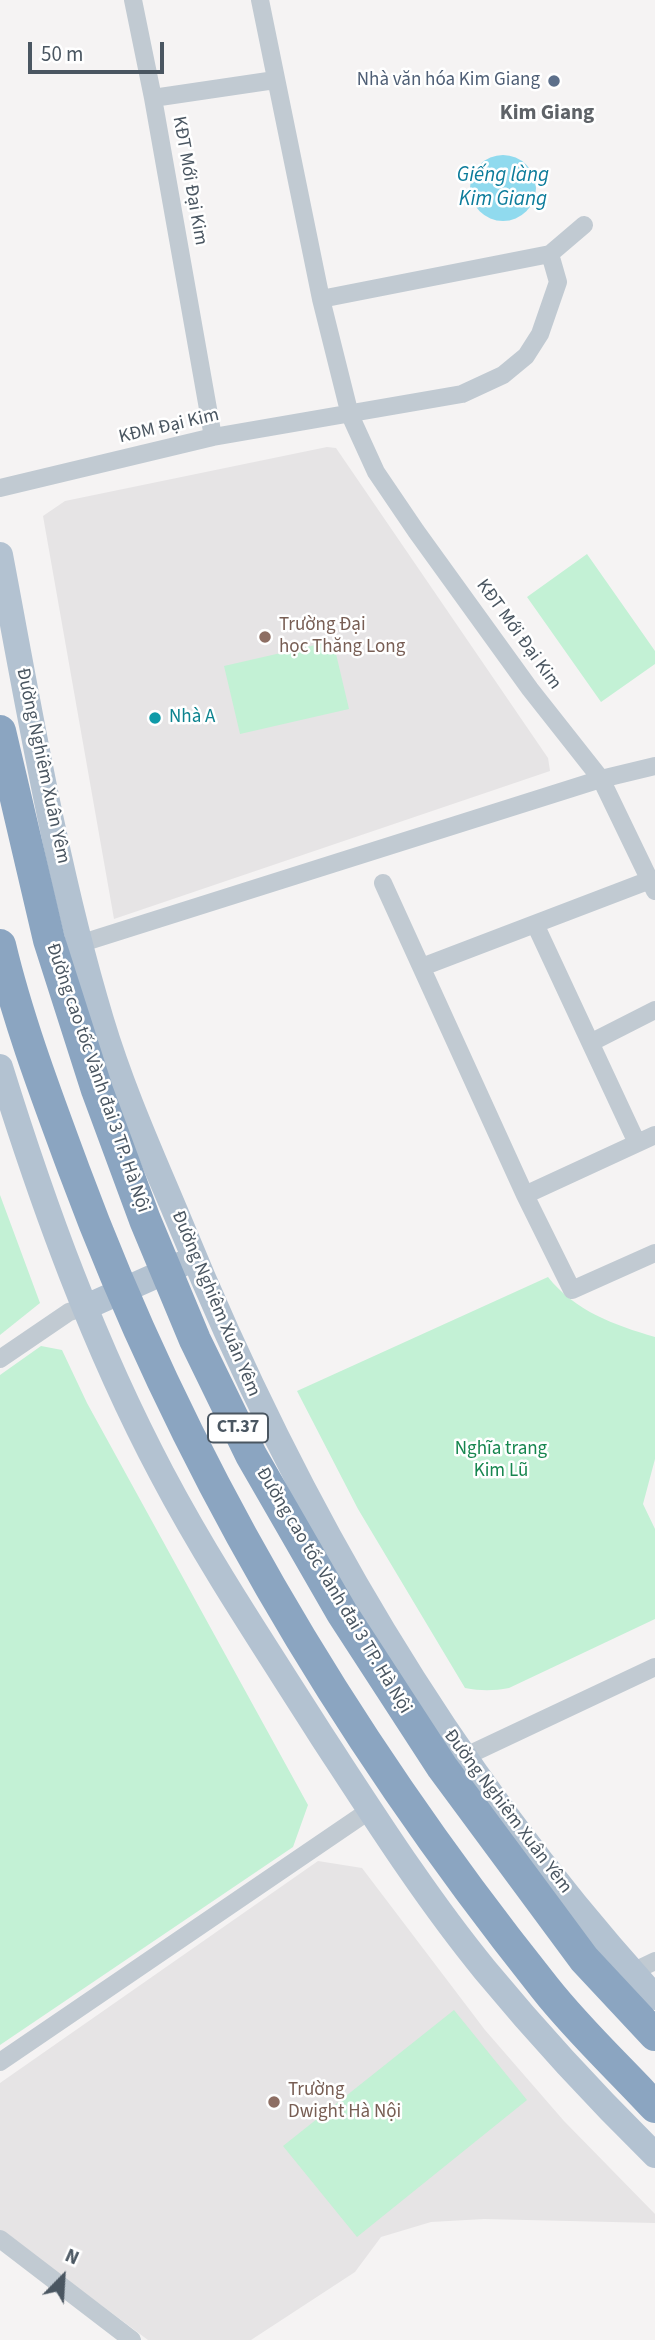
<!DOCTYPE html>
<html>
<head>
<meta charset="utf-8">
<style>
	body { margin:0 }
	#map { position:relative; width:655px; height:2340px; overflow:hidden; background:#f5f3f3; font-family:"Source Sans 3",sans-serif }
	canvas { display:block }
	.north { position:absolute; left:28px; top:2242px; width:70px; height:70px; -webkit-text-stroke:5px #fff; paint-order:stroke; rotate:24deg; font-size:19px; font-weight:700; line-height:28px; text-align:center; color:#4a5661 }
	.north::after { content:''; display:block; margin:auto; width:24px; height:32px; background:#4a5661; clip-path:polygon(50% 0,100% 100%,50% 72%,0 100%) }
	.scale { position:absolute; left:28px; top:42px; width:136px; height:32px; box-sizing:border-box; border:4px solid #4a5661; border-top:0; padding-left:9px; font-size:21px; line-height:24px; white-space:nowrap; color:#4a5661; -webkit-text-stroke:5px #fff; paint-order:stroke }
</style>
</head>
<body>
<div id="map">
<canvas width="655" height="2340"></canvas>
<div class="north">N</div>
<div class="scale">50 m</div>
</div>
<script>
const ctx = document.querySelector('canvas').getContext('2d');
ctx.lineJoin = 'round';
function paint(path, color) {
  ctx.fillStyle = color;
  ctx.fill(path, 'evenodd');
}
function trace(path, color, width, dash) {
  ctx.strokeStyle = color;
  ctx.lineWidth = width;
  ctx.lineCap = dash ? 'butt' : 'round';
  ctx.setLineDash(dash || []);
  ctx.stroke(path);
}
function drawText(font, color, halo, rows, align = 'center') {
  ctx.font = font + ' "Source Sans 3",sans-serif';
  ctx.lineWidth = 5;
  ctx.setLineDash([]);
  ctx.textBaseline = 'middle';
  ctx.strokeStyle = halo;
  ctx.fillStyle = color;
  for (const [text, x, y, turn = 0] of rows) {
    ctx.save();
    ctx.translate(x, y);
    ctx.rotate((+turn || 0) * Math.PI / 180);
    ctx.textAlign = isNaN(turn) ? turn : align;
    if (halo) ctx.strokeText(text, 0, 0);
    ctx.fillText(text, 0, 0);
    ctx.restore();
  }
}
paint(new Path2D(`
	M327 447 336 448 548 758 550 771 114 919 43 516 65 501Z
	M318 1861 362 1868 485 2030 564 2121 655 2214V2223L484 2219 431 2222 381 2237 355 2272 251 2340H148L0 2230V2083Z`), '#e6e4e5');
paint(new Path2D(`
	M587 554 655 651V664L601 702 527 597Z
	M333 641 349 709 240 734 224 666Z
	M0 1195 40 1303 0 1335Z
	M548 1277C575 1311 614 1325 655 1337V1459L643 1504 655 1529V1619L509 1688C493 1691 481 1691 465 1688L358 1509 297 1391Z
	M41 1346 62 1350 87 1403 308 1805 293 1847 0 2045V1375Z
	M454 2010 527 2100 357 2237 283 2146Z`), '#c3f1d5');
paint(new Path2D(`
	M470 188a33 33 0 1 1 66 0a33 33 0 1 1-66 0Z`), '#90daee');
trace(new Path2D(`
	M133 0 153 98 213 437
	M260 0 321 299 350 415 376 472 416 531 530 689 601 779 655 891
	M153 98 275 80
	M550 254 584 225
	M0 488 213 437 462 394 503 375 526 356 540 334 558 282 550 254 321 299
	M383 883 525 1195 655 1135
	M535 924 637 1143
	M79 944 601 779 655 766
	M422 967 650 880
	M592 1042 655 1010
	M525 1195 572 1290 655 1253
	M0 1359 69 1312 86 1307
	M464 1757 655 1667
	M632 1972 655 1961
	M0 2062 370 1810
	M0 2239 132 2340`), '#c1cad2', 18);
trace(new Path2D(`
	M0 555C29 708 56 871 101 1020 122 1090 152 1156 180 1223 296 1507 447 1769 655 1997
	M0 1067C43 1205 94 1346 162 1474 210 1565 268 1651 323 1738 374 1816 426 1898 485 1970 538 2034 596 2097 655 2155
	M86 1307 182 1264`), '#b3c2d1', 26);
trace(new Path2D(`
	M0 731 49 940 97 1090 145 1220 195 1340 251 1455 342 1613 442 1767 584 1959 655 2035
	M0 945C18 1021 47 1097 74 1170 184 1467 347 1740 545 1988 578 2030 618 2067 655 2107`), '#8ba5c1', 32);
for (const [x, y, r, color] of [
	[554,81,7,"#5c6f8a"],
	[265,637,7,"#8d6e63"],
	[155,718,7,"#0f9aa8"],
	[274,2102,7,"#8d6e63"]
]) {
  const dot = new Path2D();
  dot.arc(x, y, r, 0, 2 * Math.PI);
  ctx.fillStyle = color;
  ctx.fill(dot);
  trace(dot, '#fff', 2.5);
}
for (const [x, y, w] of [
	[238,1428,60]
]) {
  const box = new Path2D();
  box.roundRect(x - w / 2, y - 14.5, w, 29, 5);
  ctx.fillStyle = '#fff';
  ctx.fill(box);
  trace(box, '#4a5661', 2);
}
drawText('bold 18px', '#4a5661', null, [
	["CT.37",238,1428]
]);
drawText('19px', '#4e5e75', '#fff', [
	["Nhà văn hóa Kim Giang",540,81]
], 'right');
drawText('19px', '#4a5661', '#fff', [
	["KĐT Mới Đại Kim",189,181,80],
	["KĐM Đại Kim",169,427,-13],
	["KĐT Mới Đại Kim",518,635,54],
	["Đường Nghiêm Xuân Yêm",42,766,78],
	["Đường cao tốc Vành đai 3 TP. Hà Nội",97,1078,71],
	["Đường Nghiêm Xuân Yêm",215,1304,67],
	["Đường cao tốc Vành đai 3 TP. Hà Nội",333,1591,59],
	["Đường Nghiêm Xuân Yêm",507,1812,53]
]);
drawText('19px', '#785e54', '#fff', [
	["Trường Đại",279,626],
	["học Thăng Long",279,648],
	["Trường",288,2091],
	["Dwight Hà Nội",288,2113]
], 'left');
drawText('19px', '#0d838f', '#fff', [
	["Nhà A",169,718]
], 'left');
drawText('19px', '#17864f', '#fff', [
	["Nghĩa trang",501,1450],
	["Kim Lũ",501,1472]
]);
drawText('bold 21px', '#5f6368', '#fff', [
	["Kim Giang",547,114]
]);
drawText('italic 21px', '#0c7c9b', '#fff', [
	["Giếng làng",503,176],
	["Kim Giang",503,200]
]);
</script>
</body>
</html>
